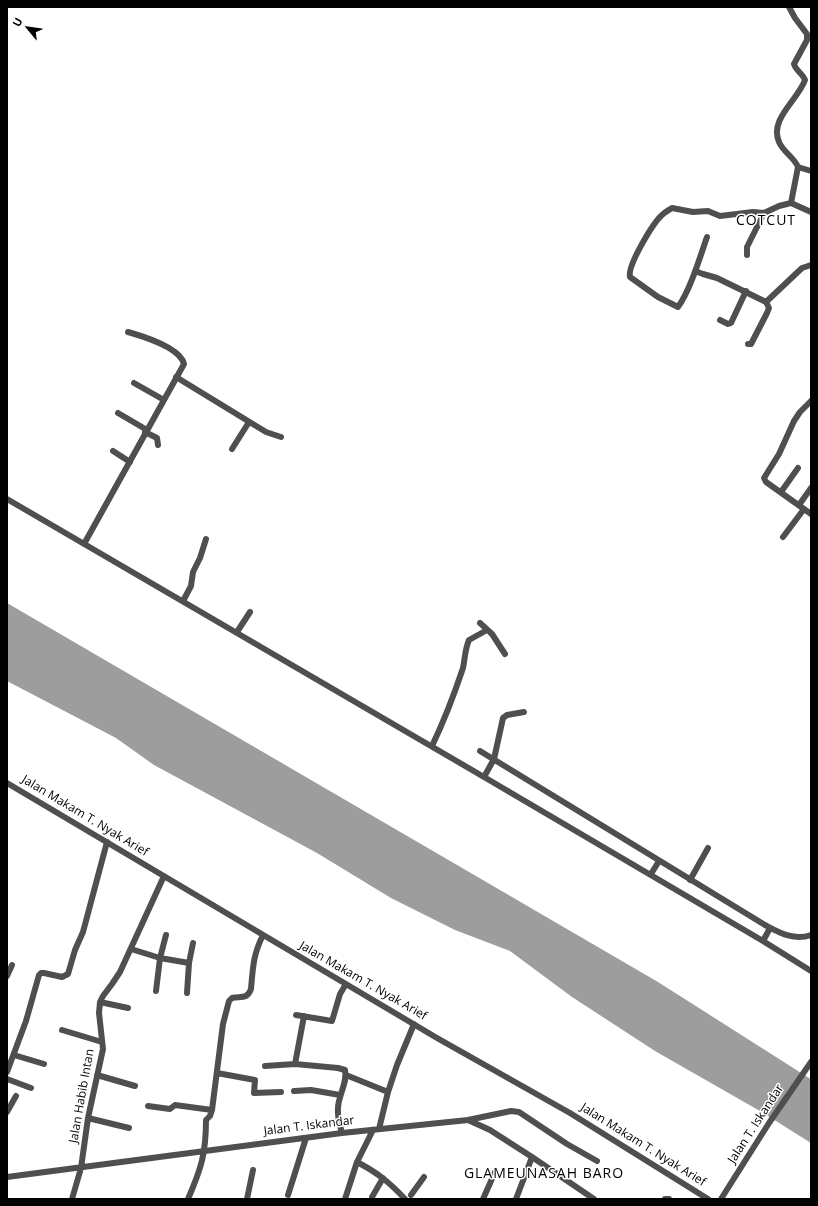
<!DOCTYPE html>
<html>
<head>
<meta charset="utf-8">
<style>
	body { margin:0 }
	#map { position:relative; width:818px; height:1206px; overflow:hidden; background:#fff; font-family:"Open Sans",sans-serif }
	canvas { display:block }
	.frame { position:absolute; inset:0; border:8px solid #000; pointer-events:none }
	.north { position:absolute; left:8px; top:8px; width:40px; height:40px; -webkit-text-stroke:3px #fff; paint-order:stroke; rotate:299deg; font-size:11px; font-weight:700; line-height:16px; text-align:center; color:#000 }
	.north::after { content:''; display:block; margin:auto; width:14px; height:18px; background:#000; clip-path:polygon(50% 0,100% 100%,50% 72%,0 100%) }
</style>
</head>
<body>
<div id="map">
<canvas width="818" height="1206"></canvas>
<div class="frame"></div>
<div class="north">U</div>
</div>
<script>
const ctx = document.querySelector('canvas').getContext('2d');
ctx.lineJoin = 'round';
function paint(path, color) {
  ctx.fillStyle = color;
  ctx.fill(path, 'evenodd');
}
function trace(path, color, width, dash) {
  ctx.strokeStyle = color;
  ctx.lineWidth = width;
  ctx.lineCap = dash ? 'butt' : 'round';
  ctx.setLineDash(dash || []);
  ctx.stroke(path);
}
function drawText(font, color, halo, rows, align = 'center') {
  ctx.font = font + ' "Open Sans",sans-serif';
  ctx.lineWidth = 3;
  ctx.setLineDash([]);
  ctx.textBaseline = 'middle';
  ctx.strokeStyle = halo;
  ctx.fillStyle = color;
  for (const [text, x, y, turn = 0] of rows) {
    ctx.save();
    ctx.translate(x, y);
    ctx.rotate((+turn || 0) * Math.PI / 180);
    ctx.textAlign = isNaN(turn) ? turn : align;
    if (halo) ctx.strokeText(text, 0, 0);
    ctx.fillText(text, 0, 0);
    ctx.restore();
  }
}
paint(new Path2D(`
	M7 603 658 982 809 1078 811 1079V1143L760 1111 655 1051 572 997 510 951 455 930 391 898 317 853 154 765 116 738 7 681Z`), '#9d9d9d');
trace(new Path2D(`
	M789 7 795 18 807 34V40L794 64C796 71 803 74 805 80 798 100 769 119 779 142 783 152 794 157 798 167L791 203 811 212
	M798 167 811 171
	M707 237C700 257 690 291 678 307L658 297 630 277C627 266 653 223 662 215 665 212 669 210 672 208L693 212 708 211 720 216 753 212 764 213 779 206 791 203
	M747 255V247L764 213
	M695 271 703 274 717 278 766 302 802 268 811 265
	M720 320 728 324 731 323 746 291
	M748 344H751L767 313 769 308 766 302
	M176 377 266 432 281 437
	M134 383 164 400
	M811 401 800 412 794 421 779 454 764 478 766 482 811 514
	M118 413 147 430
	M145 432 157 438 158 445
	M232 449 249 422
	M113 451 130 462
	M781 492 798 468
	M7 499 484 777 763 941 811 971
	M799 505 811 488
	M783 537 804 509
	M84 544 184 364C180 347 142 336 128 332
	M183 601 191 586 193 572 200 558 206 539
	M480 623 492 634 505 654
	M237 632 250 612
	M432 746C444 721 454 695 463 668 465 658 465 649 469 640L487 630
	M480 751 765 925C780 933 794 941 811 935
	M484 777 494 759 503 718 507 715 524 712
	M7 783 437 1038 570 1113 708 1199
	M651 874 659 861
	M690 880 708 848
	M763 941 770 928
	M131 949 160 958 189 963
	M7 976 12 965
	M156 991 160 958 166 935
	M187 993 189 963 193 943
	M100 1002 128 1008
	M296 1015 332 1021 340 994 346 984
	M304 1016 295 1064 338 1068 345 1070C348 1082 338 1096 338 1108 337 1117 340 1125 342 1133
	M62 1030 102 1042
	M14 1055 44 1064
	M265 1066 295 1064
	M7 1072 26 1021 39 975 41 973H44L62 977 68 974 75 950 83 932 107 842
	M217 1073 255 1080 254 1093 281 1092
	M97 1075 135 1086
	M346 1075 388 1092
	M7 1079 31 1088
	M294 1091 311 1090 340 1095
	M148 1106 170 1109 175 1105 212 1110
	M7 1112 16 1096
	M88 1118 129 1128
	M468 1120 511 1111 519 1112 567 1144 597 1161
	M379 1129 388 1092 397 1065 414 1024
	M357 1162C378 1173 389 1182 405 1199
	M7 1177 342 1133 468 1120 490 1130 532 1157 594 1199
	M288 1195 306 1138
	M411 1195 424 1177
	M372 1197 383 1178
	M72 1199 81 1168 88 1118 103 1049 99 1013 100 1002 103 996 112 984 120 972 164 876
	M188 1199C201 1169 206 1154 206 1120L210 1116 212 1110 223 1024 229 1001 232 998C241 996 247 1000 251 989 253 967 253 955 263 935
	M247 1199 253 1170
	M345 1199 357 1162 373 1130
	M483 1199 495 1172
	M516 1199 532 1157
	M665 1199H669
	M721 1199 769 1123 811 1062`), '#4f4f4f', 6);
drawText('12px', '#000', '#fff', [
	["Jalan Makam T. Nyak Arief",85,816,31],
	["Jalan Makam T. Nyak Arief",363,981,30],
	["Jalan Habib Intan",82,1096,-80],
	["Jalan T. Iskandar",756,1124,-57],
	["Jalan T. Iskandar",309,1126,-7],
	["Jalan Makam T. Nyak Arief",643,1145,32]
]);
ctx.letterSpacing = '1px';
drawText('14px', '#000', '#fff', [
	["COTCUT",766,221],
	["GLAMEUNASAH BARO",544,1174]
]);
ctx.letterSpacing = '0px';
</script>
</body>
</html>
